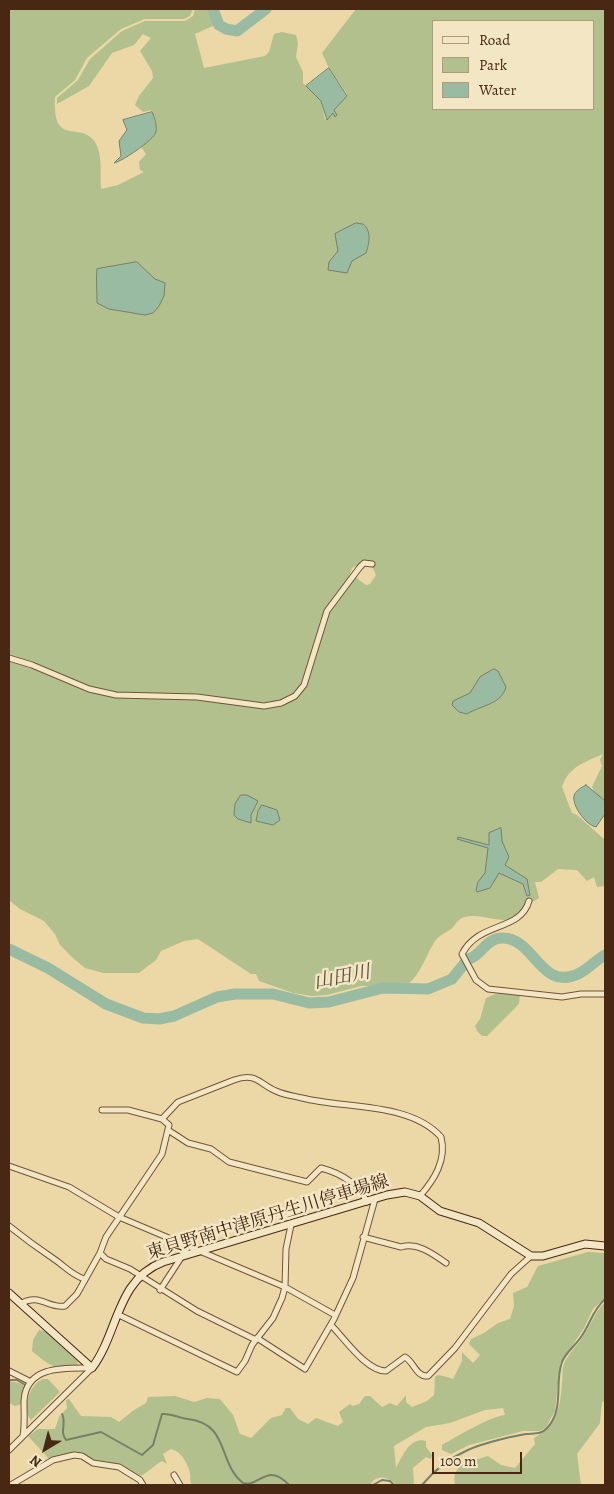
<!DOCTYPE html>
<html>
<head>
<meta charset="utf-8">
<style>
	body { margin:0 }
	#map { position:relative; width:614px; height:1494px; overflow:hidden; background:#ebd8a6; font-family:Alegreya,serif }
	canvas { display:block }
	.frame { position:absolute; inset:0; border:10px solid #482813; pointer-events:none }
	.legend { position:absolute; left:432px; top:20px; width:162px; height:90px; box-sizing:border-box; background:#f2e6c5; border:1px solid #ae9a7e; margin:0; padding:6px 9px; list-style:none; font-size:15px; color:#482813 }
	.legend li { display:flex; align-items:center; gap:10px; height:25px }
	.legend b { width:25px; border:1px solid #ae9a7e }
	.north { position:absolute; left:20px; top:1424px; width:50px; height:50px; -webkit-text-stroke:4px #f2e6c5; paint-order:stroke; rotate:217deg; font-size:14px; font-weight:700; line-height:20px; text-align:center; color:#482813 }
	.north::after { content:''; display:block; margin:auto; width:18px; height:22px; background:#482813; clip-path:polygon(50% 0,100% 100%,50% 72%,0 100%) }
	.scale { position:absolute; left:432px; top:1452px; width:90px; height:22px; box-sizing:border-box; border:2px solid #482813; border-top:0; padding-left:6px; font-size:15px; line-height:18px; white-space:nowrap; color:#482813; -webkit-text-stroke:4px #f2e6c5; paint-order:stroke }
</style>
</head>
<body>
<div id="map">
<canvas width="614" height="1494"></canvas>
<div class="frame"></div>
<ul class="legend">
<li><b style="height:6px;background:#f2e6c5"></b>Road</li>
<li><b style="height:14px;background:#b1c08c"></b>Park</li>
<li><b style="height:14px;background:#99bba2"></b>Water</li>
</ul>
<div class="north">N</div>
<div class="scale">100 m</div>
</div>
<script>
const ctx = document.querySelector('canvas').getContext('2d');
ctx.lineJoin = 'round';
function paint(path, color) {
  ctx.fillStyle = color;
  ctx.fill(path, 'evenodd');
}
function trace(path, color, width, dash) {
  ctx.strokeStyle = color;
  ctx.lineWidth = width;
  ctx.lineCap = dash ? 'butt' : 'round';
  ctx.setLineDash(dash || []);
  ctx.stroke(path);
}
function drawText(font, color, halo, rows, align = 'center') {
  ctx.font = font + ' Alegreya,"Noto Serif JP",serif';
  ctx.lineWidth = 5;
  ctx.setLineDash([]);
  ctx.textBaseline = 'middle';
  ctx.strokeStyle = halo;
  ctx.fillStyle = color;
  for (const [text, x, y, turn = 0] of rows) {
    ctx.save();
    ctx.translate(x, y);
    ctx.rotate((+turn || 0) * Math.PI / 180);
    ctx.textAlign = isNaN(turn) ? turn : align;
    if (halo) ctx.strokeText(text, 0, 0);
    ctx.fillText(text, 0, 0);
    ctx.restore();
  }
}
paint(new Path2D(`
	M9 9H193L190 16 184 19H145L121 29 87 58 75 80 55 97C52 149 81 120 95 142 103 155 100 174 101 189L118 185 144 172 140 170 139 162 146 154 141 147 153 137 156 121 151 110 143 112 135 105 139 96 153 78 152 71 140 51 151 38 143 34 134 45 112 53 89 86 57 104V98L78 80 90 59 122 31 145 21H185L193 16 195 9H212L215 25 195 34 204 68 265 56 269 52 274 34 282 32 296 35 298 43 296 57 303 72V83L321 101 325 120 333 113 335 116 334 110 347 94 328 66 322 53 356 9H605V801L594 792 592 787 602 766 600 760 603 754C585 762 568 767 562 787L572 813 577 815 605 840V886L597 887 594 877 587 881 577 870 558 869 541 882H535L539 898 531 903H527C515 936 483 909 462 918 457 920 455 926 451 929 445 933 440 935 435 941 426 955 420 976 406 986H361L327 995 312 996 293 993 259 981 256 974H251L198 939 184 941 161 951 156 960 139 973H103L85 968 73 958 60 945 55 934 44 921 20 909 9 900V659L116 697 179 698 277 706C323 689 309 646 329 611 335 599 346 588 354 576L366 585 370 584 376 575 372 566 360 564 352 568 348 579 325 611 303 683 295 693 279 701 253 703 117 693 90 687 9 656ZM433 21H593V109H433Z
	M503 991 520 994 519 1004 487 1036H482L477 1031 475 1026 480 1019 486 998Z
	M588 1252 605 1253V1298L593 1309 584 1328 560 1364 555 1411 546 1427 540 1431H523L469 1445 451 1454 442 1450V1445C456 1437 491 1416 505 1415L503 1408 485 1410 450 1423 426 1427 394 1446 396 1468C402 1457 410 1436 426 1441V1447L432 1455 431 1459 426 1457 413 1468 414 1485H397C389 1477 377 1473 370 1485H192C189 1480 191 1479 190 1473 188 1464 181 1451 171 1449L163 1454 167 1464 162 1461C155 1465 149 1471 141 1476L94 1461 81 1453 64 1455 50 1460 28 1436 38 1429H55L59 1417 67 1408 66 1400 69 1399 81 1416 111 1417 119 1422 134 1410 146 1403 148 1397 175 1396 194 1402 207 1398 220 1399 233 1415 240 1434 251 1438 271 1418 282 1415 286 1408H290L298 1419 308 1424 316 1418 338 1426 343 1422 339 1412 350 1404 353 1406 359 1404 365 1396H370L382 1407 390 1403 397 1406 406 1395V1402L412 1407 427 1401 434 1395C437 1376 428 1371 453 1379L462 1361V1352L473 1363 480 1355 469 1344 471 1339 484 1333 498 1323 510 1319 514 1306 513 1293 527 1287 538 1266Z
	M605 1302V1401L602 1402 600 1423 577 1454 581 1485H455C451 1463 470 1462 488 1456L501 1465 515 1468 535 1444 534 1438C558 1425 560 1408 562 1383 563 1378 562 1372 563 1367 566 1356 576 1347 582 1338 591 1326 594 1313 605 1302Z
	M39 1330 45 1331 77 1359 78 1366C55 1372 48 1364 32 1351L33 1340Z
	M43 1379H48L60 1392 31 1420C21 1408 30 1384 43 1379Z
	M9 1381 19 1383 26 1387 22 1404 15 1406 9 1403Z`), '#b1c08c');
const water = new Path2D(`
	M329 68 347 96 334 110 337 115 335 117 333 113 327 120 321 101 306 86Z
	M152 112C155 118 157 125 156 132 154 140 121 162 114 163L121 156 119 141 127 130 123 120Z
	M356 223 363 224C372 231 369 244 366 253L352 261 347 273 328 270 329 262 338 251 335 234Z
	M137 262 155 279 165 283 164 296 159 306 153 313 145 315 109 309 97 303C97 295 96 277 97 269Z
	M494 669 498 671 506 687C501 705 481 705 467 714L459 712 452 705 453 701 470 693 480 677Z
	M586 785 605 801V814L596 827C586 825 572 806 574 796 575 791 582 787 586 785Z
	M241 795H247L258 801 251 815V823L238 819 234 815 235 804Z
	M262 805 277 810 280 820 273 825 256 821 258 811Z
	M501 828 502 841 509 857 505 865 527 879 530 895 527 896 523 884 499 873 490 888 477 892 476 890 478 882 485 873 488 848 457 839 458 837 489 845V833Z`);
paint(water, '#99bba2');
trace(water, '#798069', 1);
trace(new Path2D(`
	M9 1380H17L27 1386
	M62 1414C67 1423 59 1431 66 1440L101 1432 142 1455 153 1445 162 1414C171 1413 179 1418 188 1419 230 1424 217 1462 243 1483 259 1488 267 1461 289 1485
	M373 1485 382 1480 390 1481 394 1485
	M422 1485C450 1451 483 1442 526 1434 534 1433 541 1435 547 1428 565 1409 554 1383 562 1362 566 1352 575 1346 581 1337 591 1323 592 1311 605 1299`), '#798069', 2);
trace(new Path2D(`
	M213 9 219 25 226 29 237 31 266 9
	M9 949 48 968 106 1004 143 1018 159 1019 174 1016 217 997 235 994H273L309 1003 329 1002 383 988 428 989 452 979 468 959C482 956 486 937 503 938 536 939 540 993 580 973 589 968 596 960 605 955`), '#99bba2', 11);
const street = new Path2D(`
	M9 658 32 665 89 689 116 695 197 697 264 706 281 703 295 696 304 685 327 611 360 567 364 563 372 564
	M529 901C520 932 479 921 462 954L476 980 488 989 562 997 581 994H605
	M102 1110H128L162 1119 169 1125 162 1154 106 1237 100 1253 106 1259 130 1269 197 1311 256 1340
	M162 1119 178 1102 234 1080C257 1072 259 1084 276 1091 284 1095 294 1096 302 1098 345 1109 410 1102 441 1137 447 1160 434 1180 420 1196
	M168 1130 188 1143 211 1149 229 1162 307 1182 321 1168C340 1173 358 1184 367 1202
	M9 1166 69 1187 119 1217 285 1287 335 1315
	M9 1226C24 1238 39 1249 54 1259 66 1267 69 1273 84 1279
	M363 1237 401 1247C418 1242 433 1254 446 1263
	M160 1290 188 1247
	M22 1303C39 1293 49 1309 65 1306L77 1294 100 1253
	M117 1314 237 1372 245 1361 252 1345 273 1318 282 1298 285 1287 286 1249 291 1225
	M331 1325C344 1338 366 1371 386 1371L405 1357C414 1362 416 1377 428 1376L455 1348 511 1274 531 1256
	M257 1338 305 1369 334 1319 353 1278 375 1199
	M9 1371 31 1382
	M23 1436C25 1424 24 1413 24 1401 26 1365 65 1368 92 1368
	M9 1450 92 1368
	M174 1475 180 1485
	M11 1485 53 1460 74 1455 82 1456 93 1463 119 1467 140 1480 143 1485`);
const secondary = new Path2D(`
	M9 1293 92 1368C119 1332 116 1280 163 1262L387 1195 405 1192 420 1196 440 1211 479 1223 531 1256H543L585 1244 605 1246`);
trace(street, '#715438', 7);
trace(secondary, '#482813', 9);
trace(street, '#f2e6c5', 5);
trace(secondary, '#f2e6c5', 7);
drawText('18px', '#482813', '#f2e6c5', [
	["東貝野南中津原丹生川停車場線",268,1218,-17]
]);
drawText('italic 19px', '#5c4d37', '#f2e6c5', [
	["山田川",342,978,-11]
]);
</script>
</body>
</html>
